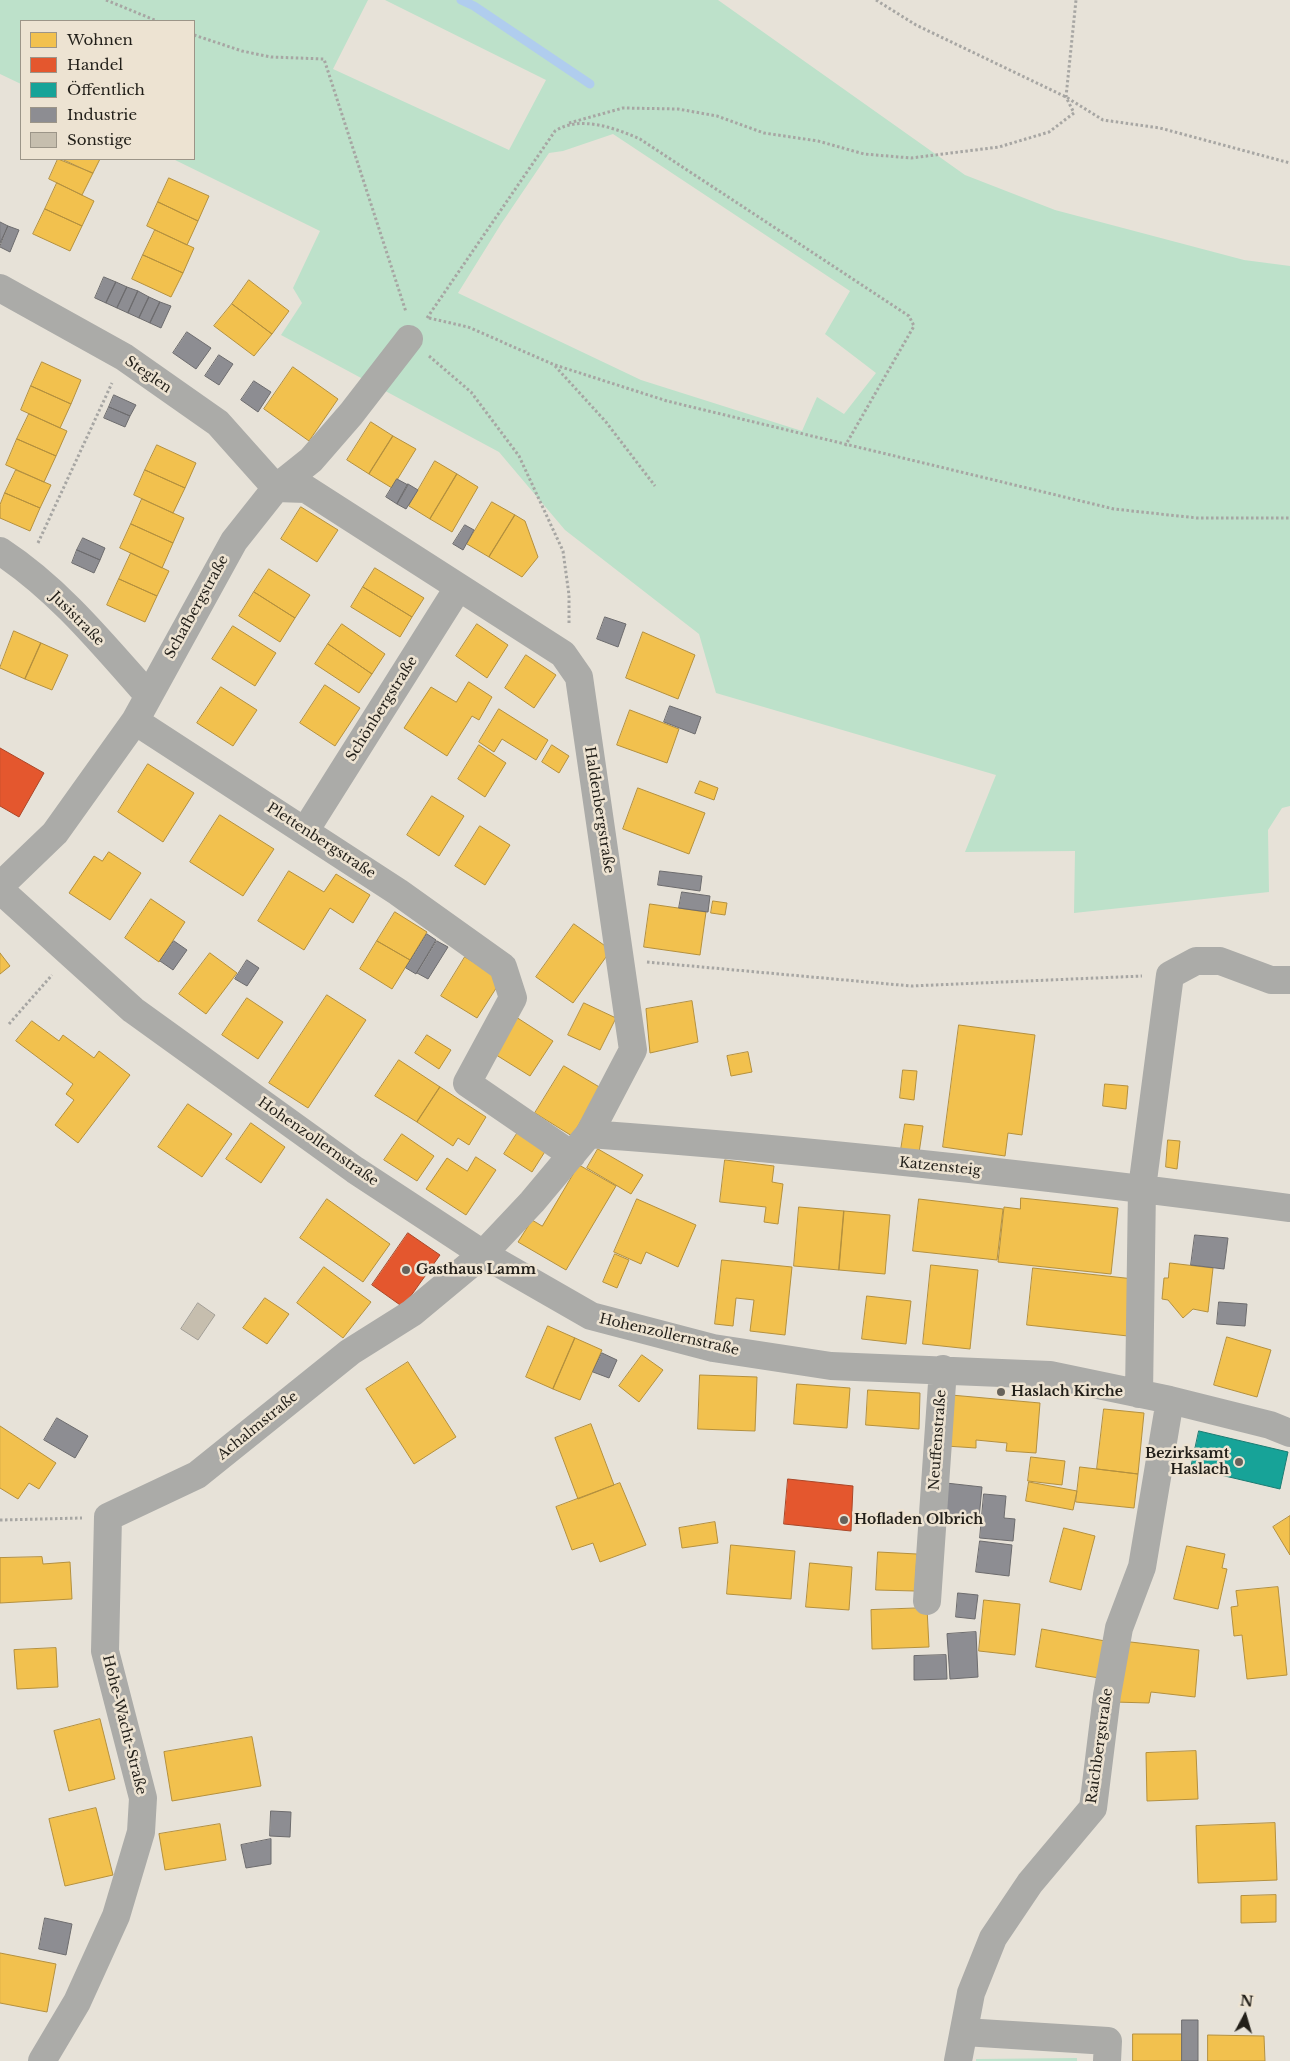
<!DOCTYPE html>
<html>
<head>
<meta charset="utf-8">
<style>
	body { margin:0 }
	#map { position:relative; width:1290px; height:2061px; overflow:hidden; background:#e7e2d8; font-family:"Libre Baskerville",serif }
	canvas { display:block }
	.legend { position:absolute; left:20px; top:20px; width:175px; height:140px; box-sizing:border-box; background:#ede3d2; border:1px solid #9c9588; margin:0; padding:6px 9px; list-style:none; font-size:15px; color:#221f19 }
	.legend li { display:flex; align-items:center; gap:10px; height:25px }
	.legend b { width:25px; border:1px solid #9c9588 }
	.north { position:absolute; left:1220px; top:1991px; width:50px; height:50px; -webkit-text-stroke:4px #ede3d2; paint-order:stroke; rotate:6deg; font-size:14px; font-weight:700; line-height:20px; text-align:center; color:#221f19 }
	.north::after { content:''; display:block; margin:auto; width:18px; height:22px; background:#221f19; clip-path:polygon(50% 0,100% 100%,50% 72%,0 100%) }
</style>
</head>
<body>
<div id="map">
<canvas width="1290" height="2061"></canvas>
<ul class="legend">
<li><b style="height:14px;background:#f2c14e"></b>Wohnen</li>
<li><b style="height:14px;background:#e4572e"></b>Handel</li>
<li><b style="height:14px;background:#17a398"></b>Öffentlich</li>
<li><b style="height:14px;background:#8d8d92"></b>Industrie</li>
<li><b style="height:14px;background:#c6beae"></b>Sonstige</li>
</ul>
<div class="north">N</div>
</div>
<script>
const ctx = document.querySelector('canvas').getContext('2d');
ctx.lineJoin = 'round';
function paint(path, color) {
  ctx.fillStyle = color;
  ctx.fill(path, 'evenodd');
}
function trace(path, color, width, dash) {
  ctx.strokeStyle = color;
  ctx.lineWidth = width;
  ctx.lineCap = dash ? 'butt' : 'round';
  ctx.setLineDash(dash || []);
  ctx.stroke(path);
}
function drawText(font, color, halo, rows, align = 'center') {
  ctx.font = font + ' "Libre Baskerville",serif';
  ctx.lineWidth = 5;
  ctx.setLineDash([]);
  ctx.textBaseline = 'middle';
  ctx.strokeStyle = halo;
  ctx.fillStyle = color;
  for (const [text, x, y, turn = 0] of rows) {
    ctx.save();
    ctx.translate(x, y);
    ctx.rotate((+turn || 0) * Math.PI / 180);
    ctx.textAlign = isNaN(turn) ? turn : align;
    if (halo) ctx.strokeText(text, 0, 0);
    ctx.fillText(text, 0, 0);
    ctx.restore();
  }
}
paint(new Path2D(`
	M0 0H368L333 69 509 150 546 80 385 0H718L965 175 1055 210 1244 260 1290 266V806L1282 808 1268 830 1269 892 1074 913 1075 851 965 852 996 775 716 693 699 634 565 530 499 452 281 335 302 303 293 288 320 231 173 159H194V21H21V84L0 74ZM613 134 850 291 825 334 876 373 844 414 817 397 802 431 641 380 458 293 501 224 549 153 563 151Z
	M1077 2058V2061H976V2059Z`), '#bde1ca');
const homes = new Path2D(`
	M58 159 93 173 82 195 49 179Z
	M62 159H100L93 173Z
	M169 178 209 196 198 221 158 202Z
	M57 183 94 201 82 226 45 209Z
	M158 202 198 221 187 245 147 226Z
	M45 209 82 226 70 251 33 234Z
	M155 230 194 248 183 273 143 255Z
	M143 255 183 273 171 297 132 279Z
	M249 280 289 311 272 334 232 304Z
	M232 304 272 334 254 356 214 326Z
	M42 362 81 380 71 404 31 386Z
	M293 367 338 399 309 441 264 409Z
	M31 386 71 404 60 428 21 410Z
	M29 414 67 431 56 456 17 439Z
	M371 422 393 436 369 474 347 460Z
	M393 436 416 449 392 488 369 474Z
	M17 439 56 456 44 482 6 465Z
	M157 445 196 463 185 488 145 470Z
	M435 461 457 474 430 519 409 506Z
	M16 470 51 485 40 508 5 493Z
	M145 470 185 488 173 513 134 495Z
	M457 474 478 487 452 532 430 519Z
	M5 493 40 508 30 531 0 518V505Z
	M142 499 184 518 173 543 131 524Z
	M492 502 515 515 489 557 467 544Z
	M301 507 338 530 317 562 281 539Z
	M515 515 525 521 538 557 522 577 489 557Z
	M131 524 173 543 162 568 120 548Z
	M131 553 169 571 157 596 119 579Z
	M375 568 424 598 412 617 363 587Z
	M269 569 310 595 295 618 254 592Z
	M119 579 157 596 145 622 107 605Z
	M363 587 412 617 400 637 351 607Z
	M254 592 295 618 280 642 239 616Z
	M342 624 385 654 372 674 328 644Z
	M477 624 508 645 487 678 456 656Z
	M233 626 276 653 255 686 212 659Z
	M14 631 41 643 25 679 0 668Z
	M643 632 695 655 678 699 626 678Z
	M41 643 68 655 52 690 25 679Z
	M328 644 372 674 359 693 315 664Z
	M526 655 556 675 534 708 505 688Z
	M469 682 492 697 479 720 472 716 447 756 404 728 431 687 456 702Z
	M325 685 360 708 335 746 300 723Z
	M221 687 257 710 233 746 197 723Z
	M499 709 548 740 536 760 502 739 494 752 479 742Z
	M630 710 679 729 667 763 617 745Z
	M479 745 506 763 485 797 458 779Z
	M552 745 569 756 559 773 542 762Z
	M148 764 194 793 163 842 118 812Z
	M700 781 718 788 714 800 695 793Z
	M638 788 705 813 689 854 623 829Z
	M432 796 464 816 439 856 407 835Z
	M220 815 274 849 243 896 190 862Z
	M480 826 510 845 485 885 455 866Z
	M109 852 141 873 110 920 69 893 94 856 102 861Z
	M289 871 324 892 336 874 370 895 353 923 330 908 304 950 258 921Z
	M151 899 185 922 159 962 125 938Z
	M713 901 727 903 725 915 711 913Z
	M650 904 706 912 700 955 644 947Z
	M395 912 427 932 410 960 377 941Z
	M574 924 611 950 573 1003 536 977Z
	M377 941 410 960 392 989 360 969Z
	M0 953 10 966 0 974Z
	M210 953 237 973 206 1014 179 994Z
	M465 957 502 979 477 1018 441 996Z
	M327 995 366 1020 308 1108 269 1083Z
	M247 998 283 1022 258 1059 222 1035Z
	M692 1001 698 1042 650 1053 646 1009Z
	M584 1003 616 1018 600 1050 568 1035Z
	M516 1017 553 1041 530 1076 493 1053Z
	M32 1021 59 1041 63 1035 94 1058 99 1051 130 1075 78 1143 55 1125 74 1100 66 1094 73 1084 16 1041Z
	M959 1025 1035 1035 1022 1135 1008 1133 1005 1156 943 1147Z
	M427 1035 451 1050 439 1069 415 1053Z
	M748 1052 752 1072 731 1076 727 1056Z
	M399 1060 440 1087 417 1122 375 1096Z
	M564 1066 601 1088 572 1136 535 1113Z
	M903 1070 917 1071 914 1100 900 1098Z
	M1105 1084 1128 1086 1126 1109 1103 1106Z
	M440 1087 486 1117 469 1145 458 1138 453 1146 417 1122Z
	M188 1104 232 1134 202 1177 158 1147Z
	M251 1123 285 1147 261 1183 226 1159Z
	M905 1124 923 1126 919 1153 901 1150Z
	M518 1132 546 1150 532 1172 504 1154Z
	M402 1134 434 1156 417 1181 384 1160Z
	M1168 1140 1180 1141 1177 1169 1166 1167Z
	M598 1149 643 1175 631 1194 587 1168Z
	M476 1157 496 1170 466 1215 426 1189 447 1158 467 1171Z
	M725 1160 774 1166 772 1182 783 1184 778 1224 764 1222 766 1207 720 1202Z
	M579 1165 616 1186 566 1270 518 1242 532 1220 542 1226Z
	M1021 1198 1118 1208 1111 1274 998 1262 1004 1207 1020 1209Z
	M327 1199 390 1244 363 1282 300 1238Z
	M637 1199 696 1225 678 1267 646 1252 641 1264 614 1252Z
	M919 1199 1003 1209 997 1260 913 1251Z
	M799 1207 844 1211 839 1270 794 1266Z
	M844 1211 890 1215 885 1274 839 1270Z
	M615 1254 629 1260 617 1288 603 1282Z
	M722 1260 792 1267 785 1335 750 1331 754 1300 736 1298 733 1326 715 1324Z
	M1170 1263 1213 1268 1208 1312 1193 1309 1183 1318 1168 1300 1162 1299 1164 1278H1168Z
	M931 1265 978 1270 970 1349 923 1344Z
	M324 1267 371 1302 343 1338 297 1303Z
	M1033 1268 1134 1279 1128 1336 1027 1325Z
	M867 1296 911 1301 906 1344 862 1339Z
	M265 1298 289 1314 267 1344 243 1328Z
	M548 1326 575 1338 553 1389 526 1377Z
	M1227 1337 1271 1350 1257 1397 1214 1385Z
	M575 1338 602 1350 580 1400 553 1389Z
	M642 1355 663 1370 639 1402 619 1386Z
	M408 1362 456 1437 414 1464 366 1389Z
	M700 1375 757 1377 755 1431 698 1429Z
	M797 1384 850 1388 847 1428 794 1424Z
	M868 1390 920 1393 919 1429 866 1425Z
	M951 1395 1040 1403 1036 1453 1006 1451 1007 1443 976 1440V1448L946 1446Z
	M1104 1409 1144 1413 1138 1474 1097 1469Z
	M591 1424 614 1485 578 1499 555 1438Z
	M0 1426 56 1463 39 1489 29 1483 18 1499 0 1488Z
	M1031 1457 1065 1461 1062 1485 1028 1481Z
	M1080 1467 1138 1474 1134 1508 1076 1502Z
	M1029 1482 1077 1491 1073 1510 1026 1501Z
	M620 1483 646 1545 600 1562 593 1543 572 1550 556 1507Z
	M1290 1516V1555L1273 1527Z
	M715 1522 718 1543 682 1548 679 1528Z
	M1064 1528 1095 1536 1081 1590 1050 1582Z
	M731 1545 795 1551 791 1599 727 1594Z
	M1187 1546 1225 1554 1222 1568 1227 1569 1218 1609 1174 1599Z
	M878 1552 917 1554 915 1591 876 1590Z
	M42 1557 43 1564 70 1562 72 1599 0 1603V1558Z
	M810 1563 852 1567 849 1610 806 1607Z
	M1278 1587 1287 1675 1247 1679 1242 1635 1234 1636 1231 1607 1238 1606 1236 1591Z
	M984 1600 1020 1604 1015 1655 979 1651Z
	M927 1608 929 1647 872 1649 871 1610Z
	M1042 1629 1105 1641 1099 1678 1036 1667Z
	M1122 1641 1199 1650 1195 1697 1151 1692 1149 1703 1114 1702Z
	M56 1648 58 1687 17 1689 14 1650Z
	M100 1719 115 1779 69 1791 54 1731Z
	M252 1737 261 1786 172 1801 164 1752Z
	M1196 1751 1198 1799 1147 1801 1146 1753Z
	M96 1808 113 1875 65 1886 49 1819Z
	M1275 1823 1277 1880 1198 1883 1196 1826Z
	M220 1824 226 1860 165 1870 159 1834Z
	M1276 1895V1922L1241 1923V1896Z
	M0 1953 56 1964 47 2012 0 2003Z
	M1133 2034H1182V2061H1133Z
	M1208 2035 1264 2036 1265 2061H1208Z`);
paint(homes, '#f2c14e');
trace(homes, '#b4903e', 1);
const shops = new Path2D(`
	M0 748 44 773 19 817 0 806Z
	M408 1233 440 1255 403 1307 372 1285Z
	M788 1479 853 1486 851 1531 784 1524Z`);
paint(shops, '#e4572e');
trace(shops, '#aa4628', 1);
const public = new Path2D(`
	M1199 1431 1288 1452 1280 1489 1191 1468Z`);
paint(public, '#17a398');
trace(public, '#1a7b72', 1);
const industry = new Path2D(`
	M0 222 8 226 0 243Z
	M8 226 19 230 10 252 0 247Z
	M104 277 116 282 106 303 95 298Z
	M116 282 127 287 117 308 106 303Z
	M127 287 138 291 128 313 117 308Z
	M138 291 149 297 139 318 128 313Z
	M149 297 160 302 150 323 139 318Z
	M160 302 171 306 161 328 150 323Z
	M187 332 211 348 196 369 173 353Z
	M219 355 233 364 219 385 205 376Z
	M254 381 271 392 258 412 241 400Z
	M114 395 136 405 130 416 109 407Z
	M109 407 130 416 125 427 104 418Z
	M397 479 408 485 397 504 386 497Z
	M408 484 418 490 406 509 397 504Z
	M465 525 474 530 463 550 453 544Z
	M83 538 105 548 100 560 77 550Z
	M77 550 100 560 94 573 72 563Z
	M605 617 626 624 618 647 597 639Z
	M670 706 701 717 695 734 664 722Z
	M660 871 702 876 700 891 658 885Z
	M682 892 710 896 708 912 679 908Z
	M427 934 436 940 416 974 406 968Z
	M174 941 187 950 173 970 160 961Z
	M437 941 448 947 428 979 417 973Z
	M247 960 259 968 247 986 235 979Z
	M1195 1235 1228 1238 1224 1269 1191 1265Z
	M1219 1302 1247 1304 1245 1326 1217 1324Z
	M602 1353 617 1360 609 1378 593 1372Z
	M57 1418 88 1436 75 1458 44 1440Z
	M946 1483 982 1487 979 1518 943 1515Z
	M984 1494 1006 1496 1004 1518 1015 1519 1013 1541 980 1538Z
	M980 1541 1012 1545 1009 1576 976 1572Z
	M958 1593 978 1595 975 1619 956 1617Z
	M976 1632 978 1677 950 1679 947 1634Z
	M946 1655 947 1679 914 1680V1656Z
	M271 1811 291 1812 290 1837 270 1836Z
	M271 1839V1864L246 1868 241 1845Z
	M45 1918 72 1924 66 1955 39 1949Z
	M1182 2020H1198V2061H1182Z`);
paint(industry, '#8d8d92');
trace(industry, '#6d6c6e', 1);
trace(new Path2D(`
	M461 0 474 6 590 84`), '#b0cdee', 9);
const building = new Path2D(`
	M198 1303 215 1315 198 1340 181 1329Z`);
paint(building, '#c6beae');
trace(building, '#a29e96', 1);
trace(new Path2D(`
	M106 0 157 21
	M876 0 916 25 1066 97 1103 120 1160 128 1290 163
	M194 35 242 51 271 57 324 59 406 312
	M569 123 623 108 678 109 717 116 764 133 818 141 864 154 911 158 999 147 1049 132 1074 113 1066 97 1076 0
	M427 318 555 131C580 115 615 128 640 139L909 316 914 326 845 446
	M429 318 468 327 555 365 667 401 1114 509 1197 518H1290
	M429 356 471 392 519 456 563 551 569 595V624
	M555 366 606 422 655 486
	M38 543 112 383
	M647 962 911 986 1142 976
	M9 1024 52 975
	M0 1520 82 1518`), '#a7a6a3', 3, [2.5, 2.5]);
trace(new Path2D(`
	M0 288 124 357 218 423 276 488 306 489 563 654 579 677 633 1050 589 1134 532 1202 483 1254 412 1313 350 1352 197 1475 108 1517 105 1651 143 1798 141 1832 116 1916 77 2002 42 2061
	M0 551C58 589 102 643 148 695
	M135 721 398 892 503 967 513 998 467 1083 572 1155
	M305 831 458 588
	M0 886 55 833 135 721 234 541 276 488 311 460 351 414 409 339
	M0 890 133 1010 355 1170 483 1254 591 1316 713 1348 831 1366 1050 1375 1170 1400 1270 1425 1290 1433
	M589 1134C823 1151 1057 1177 1290 1208
	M1139 1394 1142 1188 1170 975 1196 961H1220L1271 980H1290
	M927 1601 943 1369
	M964 2032 1108 2041 1107 2061
	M958 2061 971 1993 993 1938 1030 1883 1093 1808 1107 1695 1119 1628 1142 1567 1170 1400`), '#ababa8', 28);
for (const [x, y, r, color] of [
	[406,1270,5,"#67635c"],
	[1001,1392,5,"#67635c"],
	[1239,1462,5,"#67635c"],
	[844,1520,5,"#67635c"]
]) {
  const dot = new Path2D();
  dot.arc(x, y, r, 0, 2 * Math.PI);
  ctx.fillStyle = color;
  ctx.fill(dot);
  trace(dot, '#ede3d2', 2);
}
drawText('14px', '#221f19', '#ede3d2', [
	["Steglen",148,375,35],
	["Schafbergstraße",197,607,-61],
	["Jusistraße",77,619,45],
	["Schönbergstraße",382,709,-58],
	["Haldenbergstraße",599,810,81],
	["Plettenbergstraße",321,841,33],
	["Hohenzollernstraße",318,1142,35],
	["Katzensteig",940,1167,6],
	["Hohenzollernstraße",669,1335,13],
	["Achalmstraße",258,1426,-39],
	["Neuffenstraße",938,1440,-86],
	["Hohe-Wacht-Straße",124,1725,76],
	["Raichbergstraße",1100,1746,-82]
]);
drawText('bold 14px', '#221f19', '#ede3d2', [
	["Gasthaus Lamm",416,1270],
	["Haslach Kirche",1011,1392],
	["Bezirksamt",1229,1454,"right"],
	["Haslach",1229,1470,"right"],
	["Hofladen Olbrich",854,1520]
], 'left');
</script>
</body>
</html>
